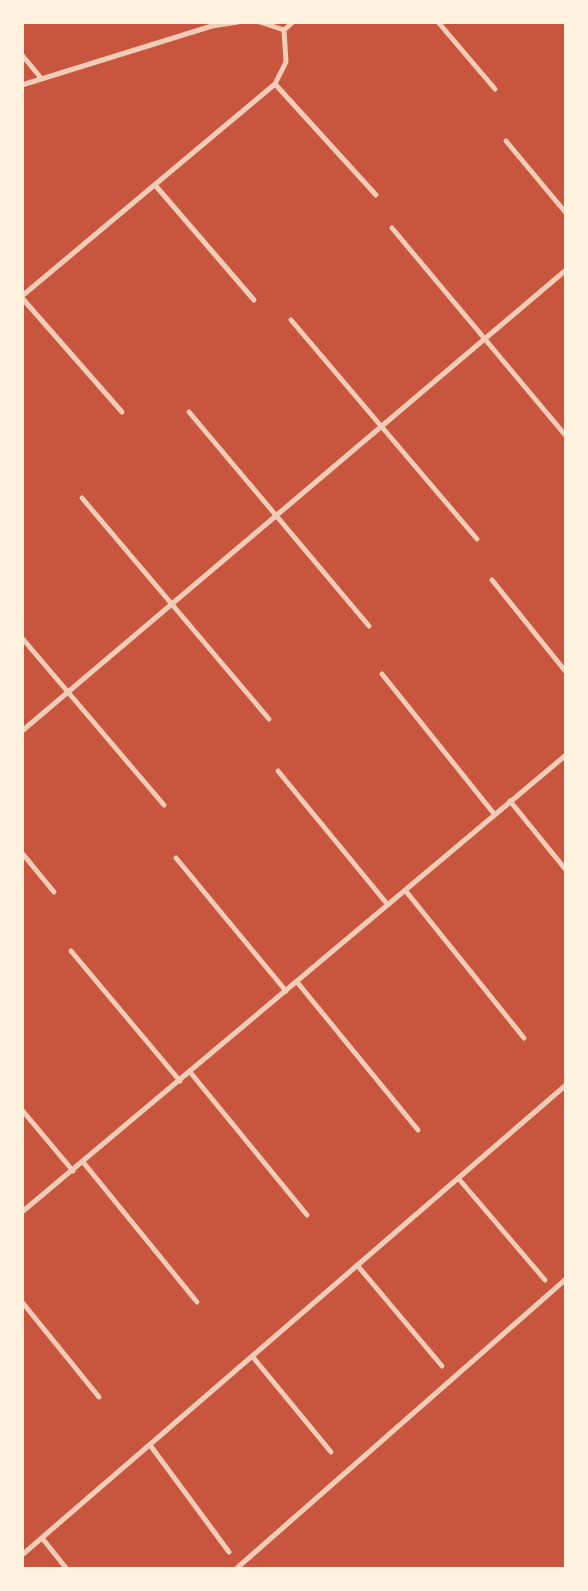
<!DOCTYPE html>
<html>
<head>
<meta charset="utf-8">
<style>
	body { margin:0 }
	#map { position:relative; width:588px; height:1591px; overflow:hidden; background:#c8553d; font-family:"Titillium Web",sans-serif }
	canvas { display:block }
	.frame { position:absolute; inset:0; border:24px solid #fff3e0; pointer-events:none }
</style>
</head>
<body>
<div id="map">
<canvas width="588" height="1591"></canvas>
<div class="frame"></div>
</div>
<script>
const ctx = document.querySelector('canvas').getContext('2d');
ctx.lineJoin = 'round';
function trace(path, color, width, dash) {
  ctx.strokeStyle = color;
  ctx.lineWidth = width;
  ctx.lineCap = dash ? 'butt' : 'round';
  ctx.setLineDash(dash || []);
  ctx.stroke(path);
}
trace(new Path2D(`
	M260 22 284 30
	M438 22 495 89
	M284 30 293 22
	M22 55 41 78
	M275 84 376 195
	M22 85 212 26 238 22
	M506 141 566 213
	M155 185 254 300
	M392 228 566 436
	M22 296 275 84 286 62 284 30
	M22 298 122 412
	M291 320 477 539
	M189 412 369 626
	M82 498 269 719
	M492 580 566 672
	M22 638 164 805
	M382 674 495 815
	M22 731 566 270
	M278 771 388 905
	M510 801 566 870
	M22 853 54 892
	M176 858 286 991
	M405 890 524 1038
	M71 951 180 1081
	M297 982 418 1130
	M190 1072 307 1215
	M22 1110 73 1171
	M83 1162 197 1302
	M458 1178 545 1280
	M22 1212 566 755
	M357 1265 442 1366
	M22 1302 99 1397
	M252 1356 331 1452
	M150 1445 229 1552
	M42 1538 66 1568
	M22 1555 566 1085
	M237 1568 566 1279`), '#f1ccb7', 5);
</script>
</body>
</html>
